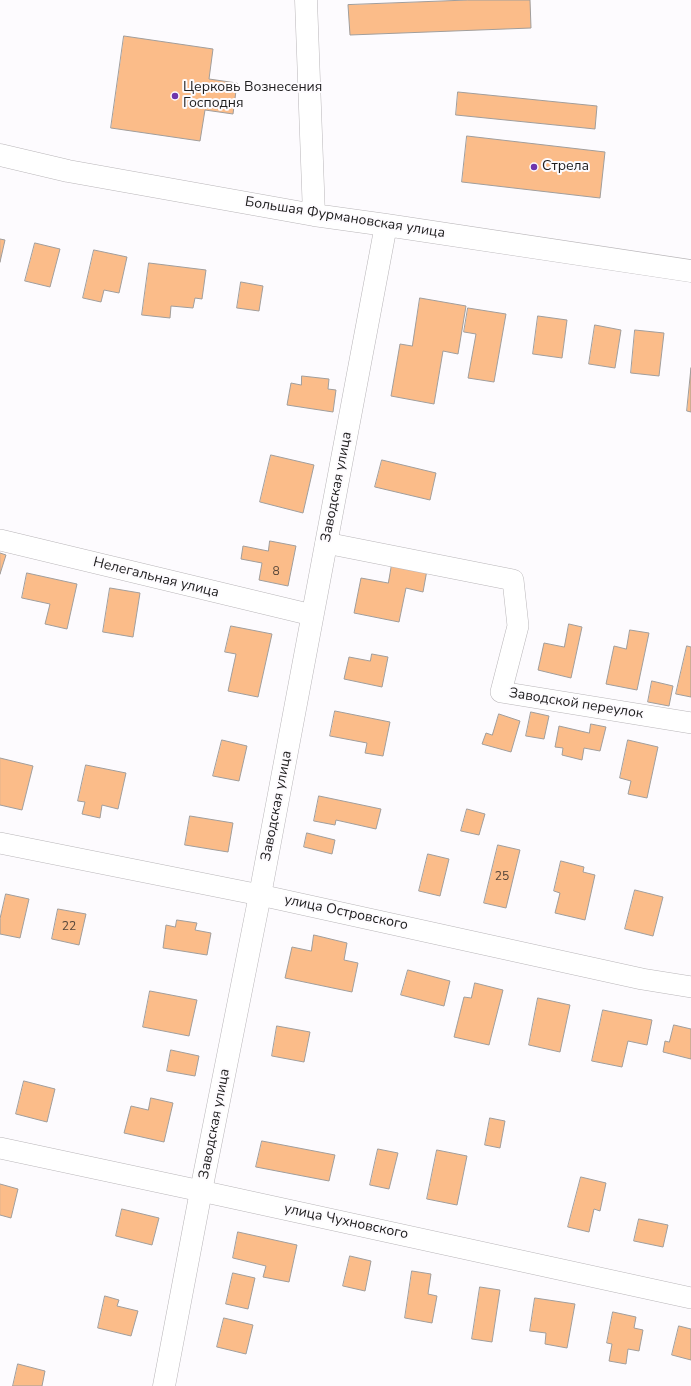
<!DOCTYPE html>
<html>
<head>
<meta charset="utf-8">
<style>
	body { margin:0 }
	canvas { display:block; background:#fdfbfe }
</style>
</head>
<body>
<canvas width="691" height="1386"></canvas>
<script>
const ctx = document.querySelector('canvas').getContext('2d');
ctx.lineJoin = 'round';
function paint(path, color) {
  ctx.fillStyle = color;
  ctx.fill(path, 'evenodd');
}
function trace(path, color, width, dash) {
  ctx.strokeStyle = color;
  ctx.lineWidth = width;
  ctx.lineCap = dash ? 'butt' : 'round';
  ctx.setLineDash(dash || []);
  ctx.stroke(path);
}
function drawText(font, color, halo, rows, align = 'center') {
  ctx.font = font + ' "Nunito Sans",sans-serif';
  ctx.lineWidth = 4;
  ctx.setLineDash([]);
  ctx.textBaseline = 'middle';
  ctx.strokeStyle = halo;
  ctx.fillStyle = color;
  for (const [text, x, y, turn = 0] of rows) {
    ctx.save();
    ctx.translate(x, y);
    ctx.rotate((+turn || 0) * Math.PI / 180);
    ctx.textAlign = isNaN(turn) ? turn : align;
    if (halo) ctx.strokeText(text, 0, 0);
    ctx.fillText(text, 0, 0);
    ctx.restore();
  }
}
const building = new Path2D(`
	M468 0H530L531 28 350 35 348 5Z
	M124 36 213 49 209 79 237 83 233 114 205 110 200 141 111 128Z
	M458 92 597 106 595 129 456 115Z
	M467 136 605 152 600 198 462 182Z
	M0 239 5 240 0 262Z
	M35 243 60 249 50 287 25 281Z
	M94 250 127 257 119 293 104 290 101 302 83 298Z
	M149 263 206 270 202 299 195 298 193 308 171 306 170 318 142 315Z
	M241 282 263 286 259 311 237 308Z
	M420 298 466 306 458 354 443 351 434 404 391 396 400 344 412 346Z
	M468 308 506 314 494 382 468 378 476 334 464 332Z
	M538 316 567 320 562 358 533 354Z
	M595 325 621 330 615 368 589 364Z
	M635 330 664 333 659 376 631 373Z
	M691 368V412L687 411Z
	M302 376 329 379 328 389 336 390 333 412 287 405 291 383 301 385Z
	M271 455 314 465 303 513 260 502Z
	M382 460 436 473 430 500 375 487Z
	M270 541 296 546 288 586 259 580 262 563 241 559 243 546 268 551Z
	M0 553 6 555 0 574Z
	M392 564 427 570 423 592 406 588 399 622 354 613 361 578 388 583Z
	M27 573 77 584 67 629 45 624 50 604 22 598Z
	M110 588 140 593 133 637 103 632Z
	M569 624 582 627 571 678 538 670 544 643 564 647Z
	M231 626 272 634 258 697 228 691 236 654 225 652Z
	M630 630 649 633 637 690 606 684 614 646 626 649Z
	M687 646 691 647V697L676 694Z
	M372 654 388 657 382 687 344 679 349 657 370 661Z
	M652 681 673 686 669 706 648 702Z
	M335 711 390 722 383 756 365 753 367 743 330 736Z
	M531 712 549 716 544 739 526 736Z
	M499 714 520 721 511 752 482 744 486 733 492 735Z
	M591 724 606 727 600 751 584 748 582 760 562 755 563 748 555 747 559 726 589 733Z
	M222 740 247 746 239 781 213 776Z
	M628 740 658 747 647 798 628 794 631 781 620 778Z
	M0 758 33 766 22 810 0 805Z
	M86 765 126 773 118 809 102 805 100 818 82 814 85 802 78 801Z
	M319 796 381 809 376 829 336 820 335 825 314 821Z
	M467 809 485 814 479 835 461 831Z
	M190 816 233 823 228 852 185 845Z
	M307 833 335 840 332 854 304 847Z
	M498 845 520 850 506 908 484 903Z
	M428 854 449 859 440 896 419 891Z
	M561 861 584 867 583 872 595 875 585 920 555 913 560 893 554 891Z
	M635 890 663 897 653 936 625 929Z
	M6 894 29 899 20 938 0 934V919Z
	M58 909 86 914 79 945 52 939Z
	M177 920 197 923 195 930 211 933 207 955 163 948 166 925 175 927Z
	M314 935 347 943 344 960 358 963 352 992 285 978 292 947 311 951Z
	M408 970 450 981 444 1006 401 995Z
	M475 983 503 990 489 1045 454 1037 464 997 471 998Z
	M150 991 197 1000 189 1036 143 1027Z
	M538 998 570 1005 560 1052 529 1045Z
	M603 1010 652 1020 647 1045 628 1041 622 1067 592 1061Z
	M674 1025 691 1029V1059L663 1052 665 1041 669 1042Z
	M277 1026 310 1032 304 1062 272 1056Z
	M171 1050 199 1056 195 1076 167 1071Z
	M24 1081 55 1089 47 1122 16 1114Z
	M151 1098 173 1103 164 1142 124 1133 131 1106 148 1110Z
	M490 1118 505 1121 500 1148 485 1145Z
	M262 1141 335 1155 329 1181 256 1167Z
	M378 1149 398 1153 389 1189 370 1185Z
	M437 1150 467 1156 457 1205 427 1199Z
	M581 1177 606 1183 600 1211 594 1209 589 1232 568 1227Z
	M0 1184 18 1189 11 1218 0 1215Z
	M122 1209 159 1218 152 1245 116 1236Z
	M639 1219 668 1225 663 1247 634 1241Z
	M238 1232 297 1245 289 1282 263 1277 266 1266 233 1258Z
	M350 1256 371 1261 365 1291 343 1286Z
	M412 1271 431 1274 428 1294 437 1296 432 1323 405 1318Z
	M233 1273 255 1278 248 1309 226 1304Z
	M480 1287 500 1290 492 1342 472 1339Z
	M105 1296 119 1300 117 1306 138 1311 131 1336 98 1328Z
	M535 1298 575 1304 567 1348 545 1344 546 1333 530 1331Z
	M613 1312 636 1317 634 1328 643 1330 639 1351 628 1349 626 1364 609 1361 612 1344 607 1343Z
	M224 1318 253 1325 246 1354 217 1347Z
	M679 1326 691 1329V1360L672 1355Z
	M18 1364 45 1371 42 1386H13Z`);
paint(building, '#fbbc89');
trace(building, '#a19e9c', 1);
const street = new Path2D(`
	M0 540 312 615
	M326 543 513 580 518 626 501 692 691 723
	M0 843 260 895 642 979 691 987
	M0 1148 201 1191 691 1298`);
const secondary = new Path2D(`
	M306 0 314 215
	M0 155 68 171 314 215 386 225 691 271
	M164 1386 201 1191 260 895 386 225`);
trace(street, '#b9b6b9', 22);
trace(secondary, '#b9b6b9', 23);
trace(street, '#fff', 21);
trace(secondary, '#fff', 22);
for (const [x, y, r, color] of [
	[175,96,4,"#6f36ac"],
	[534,167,4,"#6f36ac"]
]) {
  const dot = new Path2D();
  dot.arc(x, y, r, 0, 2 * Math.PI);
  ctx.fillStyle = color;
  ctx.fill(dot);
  trace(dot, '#fdfbfe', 1.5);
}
drawText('12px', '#554539', null, [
	["8",276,572],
	["25",502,877],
	["22",69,927]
]);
drawText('14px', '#1e1d1e', '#fdfbfe', [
	["Церковь Вознесения",183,88],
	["Господня",183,104],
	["Стрела",542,167]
], 'left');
drawText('14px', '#1e1d1e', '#fdfbfe', [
	["Большая Фурмановская улица",345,218,9],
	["Заводская улица",337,487,-79],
	["Нелегальная улица",156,578,14],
	["Заводской переулок",576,704,9],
	["Заводская улица",277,806,-79],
	["улица Островского",346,913,12],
	["Заводская улица",215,1124,-79],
	["улица Чухновского",346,1222,12]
]);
</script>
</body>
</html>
